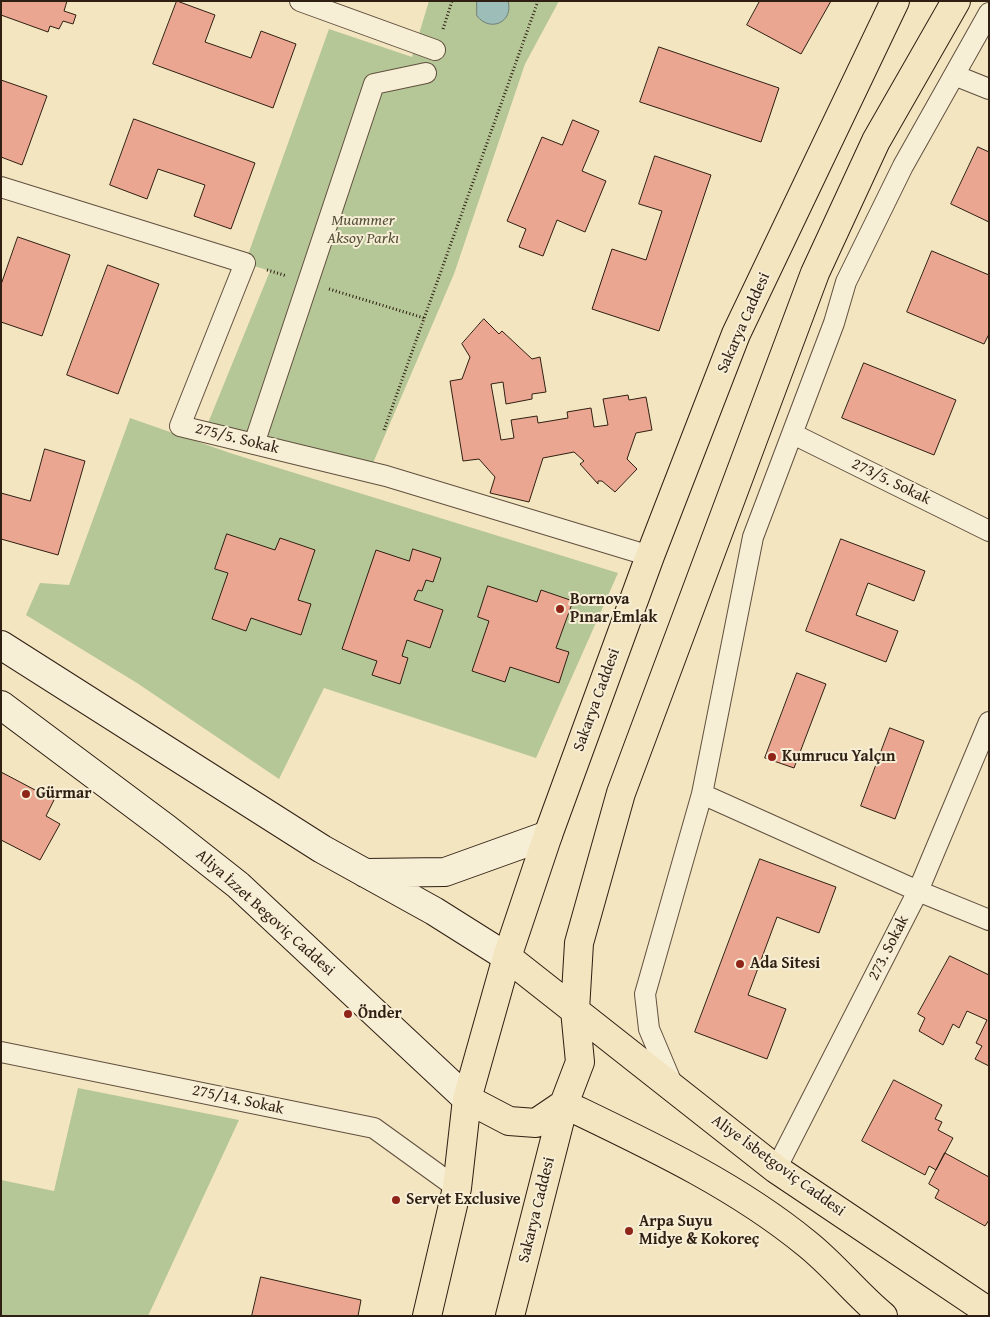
<!DOCTYPE html>
<html>
<head>
<meta charset="utf-8">
<style>
	body { margin:0 }
	#map { position:relative; width:990px; height:1317px; overflow:hidden; background:#f3e5c0; font-family:"Gentium Book Plus",serif }
	canvas { display:block }
	.frame { position:absolute; inset:0; border:2px solid #2f1f12; pointer-events:none }
</style>
</head>
<body>
<div id="map">
<canvas width="990" height="1317"></canvas>
<div class="frame"></div>
</div>
<script>
const ctx = document.querySelector('canvas').getContext('2d');
ctx.lineJoin = 'round';
function paint(path, color) {
  ctx.fillStyle = color;
  ctx.fill(path, 'evenodd');
}
function trace(path, color, width, dash) {
  ctx.strokeStyle = color;
  ctx.lineWidth = width;
  ctx.lineCap = dash ? 'butt' : 'round';
  ctx.setLineDash(dash || []);
  ctx.stroke(path);
}
function drawText(font, color, halo, rows, align = 'center') {
  ctx.font = font + ' "Gentium Book Plus",serif';
  ctx.lineWidth = 4;
  ctx.setLineDash([]);
  ctx.textBaseline = 'middle';
  ctx.strokeStyle = halo;
  ctx.fillStyle = color;
  for (const [text, x, y, turn = 0] of rows) {
    ctx.save();
    ctx.translate(x, y);
    ctx.rotate((+turn || 0) * Math.PI / 180);
    ctx.textAlign = isNaN(turn) ? turn : align;
    if (halo) ctx.strokeText(text, 0, 0);
    ctx.fillText(text, 0, 0);
    ctx.restore();
  }
}
paint(new Path2D(`
	M429 1H559L525 64 454 274 373 463 206 428 270 271 245 263 329 29 412 57Z
	M130 418 230 453 618 573 536 758 324 688 279 779 137 683 26 615 40 583 69 585Z
	M78 1088 239 1120 148 1316H1V1180L54 1191Z`), '#b5c697');
const water = new Path2D(`
	M477 1H508C514 22 490 33 477 16Z`);
paint(water, '#9dbeb8');
trace(water, '#717e76', 1);
const building = new Path2D(`
	M1 1H67L64 11 76 15 73 24 63 21 59 29 50 26 48 32 1 15Z
	M177 1 215 15 205 42 251 58 261 31 296 44 273 108 153 64Z
	M760 1H831L801 54 747 25Z
	M659 47 779 88 761 142 640 102Z
	M1 80 47 96 22 165 1 157Z
	M134 119 255 163 231 229 194 216 205 185 158 169 147 199 110 185Z
	M573 120 599 131 582 171 606 181 585 232 557 220 543 256 519 247 526 229 507 221 542 137 562 145Z
	M978 147 989 152V222L951 204Z
	M655 156 711 175 659 331 592 309 612 249 646 260 662 211 639 204Z
	M18 237 70 255 42 336 1 322V285Z
	M932 251 989 275V334L984 344 907 312Z
	M108 265 159 284 118 394 67 375Z
	M484 319 499 334 502 331 532 359 540 357 546 392 532 394V399L506 404 503 382 491 384 501 440 514 438 511 420 537 416 538 423 568 418 567 412 591 408 594 427 608 425 603 399 628 395 629 400 646 397 652 430 636 433 627 459 637 469 615 492 602 481H598V484L580 464 584 461 574 452 543 458 529 502 490 493 495 477 479 459 463 461 450 381 462 379 470 357 462 344Z
	M864 363 956 400 934 455 842 418Z
	M45 449 85 461 58 555 1 539V493L30 501Z
	M227 534 275 550 280 538 315 550 298 600 311 604 301 635 251 618 246 631 212 619 228 573 215 569Z
	M841 539 925 571 914 601 868 583 856 615 898 631 886 662 806 631Z
	M413 549 441 558 433 582 426 580 422 591 418 590 414 600 443 610 430 648 407 640 402 656 408 658 400 684 372 675 377 661 342 649 376 550 409 561Z
	M488 586 537 602 541 590 573 601 556 648 569 652 559 683 510 667 505 682 472 671 489 621 478 617Z
	M797 673 826 684 794 768 765 758Z
	M890 728 924 741 895 819 861 806Z
	M1 772 54 800 46 816 60 824 40 860 1 840Z
	M760 859 836 887 819 933 777 917 748 995 786 1009 767 1059 695 1032Z
	M950 956 989 975V1066L975 1059 982 1046 976 1043 987 1020 967 1011 959 1028 953 1024 943 1045 919 1031 925 1018 918 1014Z
	M894 1080 942 1105 935 1119 942 1122 938 1130 953 1138 936 1170 929 1166 925 1175 862 1141Z
	M945 1153 989 1177V1220L985 1226 935 1198 939 1190 929 1184Z
	M261 1277 361 1300 358 1316H252Z`);
paint(building, '#eaa691');
trace(building, '#2f1f12', 1);
const street = new Path2D(`
	M300 1 435 50
	M954 75 989 89
	M1 187 245 263 180 426 386 476 650 556
	M793 434 989 531
	M254 444 374 84 426 73
	M702 794 918 891 989 920
	M1 1052 374 1128 457 1188
	M673 1086 649 1029 645 994 702 794 753 537 834 323 846 282 903 166 989 13
	M776 1169 918 891 989 722`);
const secondary = new Path2D(`
	M1 645 322 849 434 911 507 957
	M1 705 167 829 238 885 467 1099
	M365 873 445 872 548 835`);
const primary = new Path2D(`
	M507 957 776 1169 989 1312
	M467 1099 509 1121 536 1123 564 1104
	M564 1104C647 1144 734 1184 806 1243 834 1265 856 1294 883 1316
	M427 1316 457 1188 467 1099 507 957 548 835 650 556 736 334 895 1
	M510 1316 564 1104 580 1062 575 1010 579 943 621 793 815 273 876 141 956 1`);
trace(street, '#60503e', 22);
trace(secondary, '#2f1f12', 30);
trace(primary, '#2f1f12', 30);
trace(new Path2D(`
	M443 29 452 1
	M267 270 287 276
	M329 289 424 318
	M384 430 538 1`), '#2f1f12', 3, [1, 2.5]);
trace(street, '#f7eed6', 20);
trace(secondary, '#f7eed6', 28);
trace(primary, '#f3e5c0', 28);
for (const [x, y, r, color] of [
	[560,609,5,"#8f2418"],
	[772,757,5,"#8f2418"],
	[26,794,5,"#8f2418"],
	[740,964,5,"#8f2418"],
	[348,1014,5,"#8f2418"],
	[396,1200,5,"#8f2418"],
	[629,1231,5,"#8f2418"]
]) {
  const dot = new Path2D();
  dot.arc(x, y, r, 0, 2 * Math.PI);
  ctx.fillStyle = color;
  ctx.fill(dot);
  trace(dot, '#f7eed6', 2);
}
drawText('italic 16px', '#57513a', '#f7eed6', [
	["Muammer",363,221],
	["Aksoy Parkı",363,239]
]);
drawText('16px', '#2f1f12', '#f7eed6', [
	["Sakarya Caddesi",744,323,-66],
	["275/5. Sokak",237,439,14],
	["273/5. Sokak",891,482,26],
	["Sakarya Caddesi",597,700,-70],
	["Aliya İzzet Begoviç Caddesi",265,913,42],
	["273. Sokak",889,948,-63],
	["275/14. Sokak",238,1100,12],
	["Aliye İsbetgoviç Caddesi",778,1166,36],
	["Sakarya Caddesi",537,1210,-76]
]);
drawText('bold 16px', '#2f1f12', '#f7eed6', [
	["Bornova",570,600],
	["Pınar Emlak",570,618],
	["Kumrucu Yalçın",782,757],
	["Gürmar",36,794],
	["Ada Sitesi",750,964],
	["Önder",358,1014],
	["Servet Exclusive",406,1200],
	["Arpa Suyu",639,1222],
	["Midye & Kokoreç",639,1240]
], 'left');
</script>
</body>
</html>
